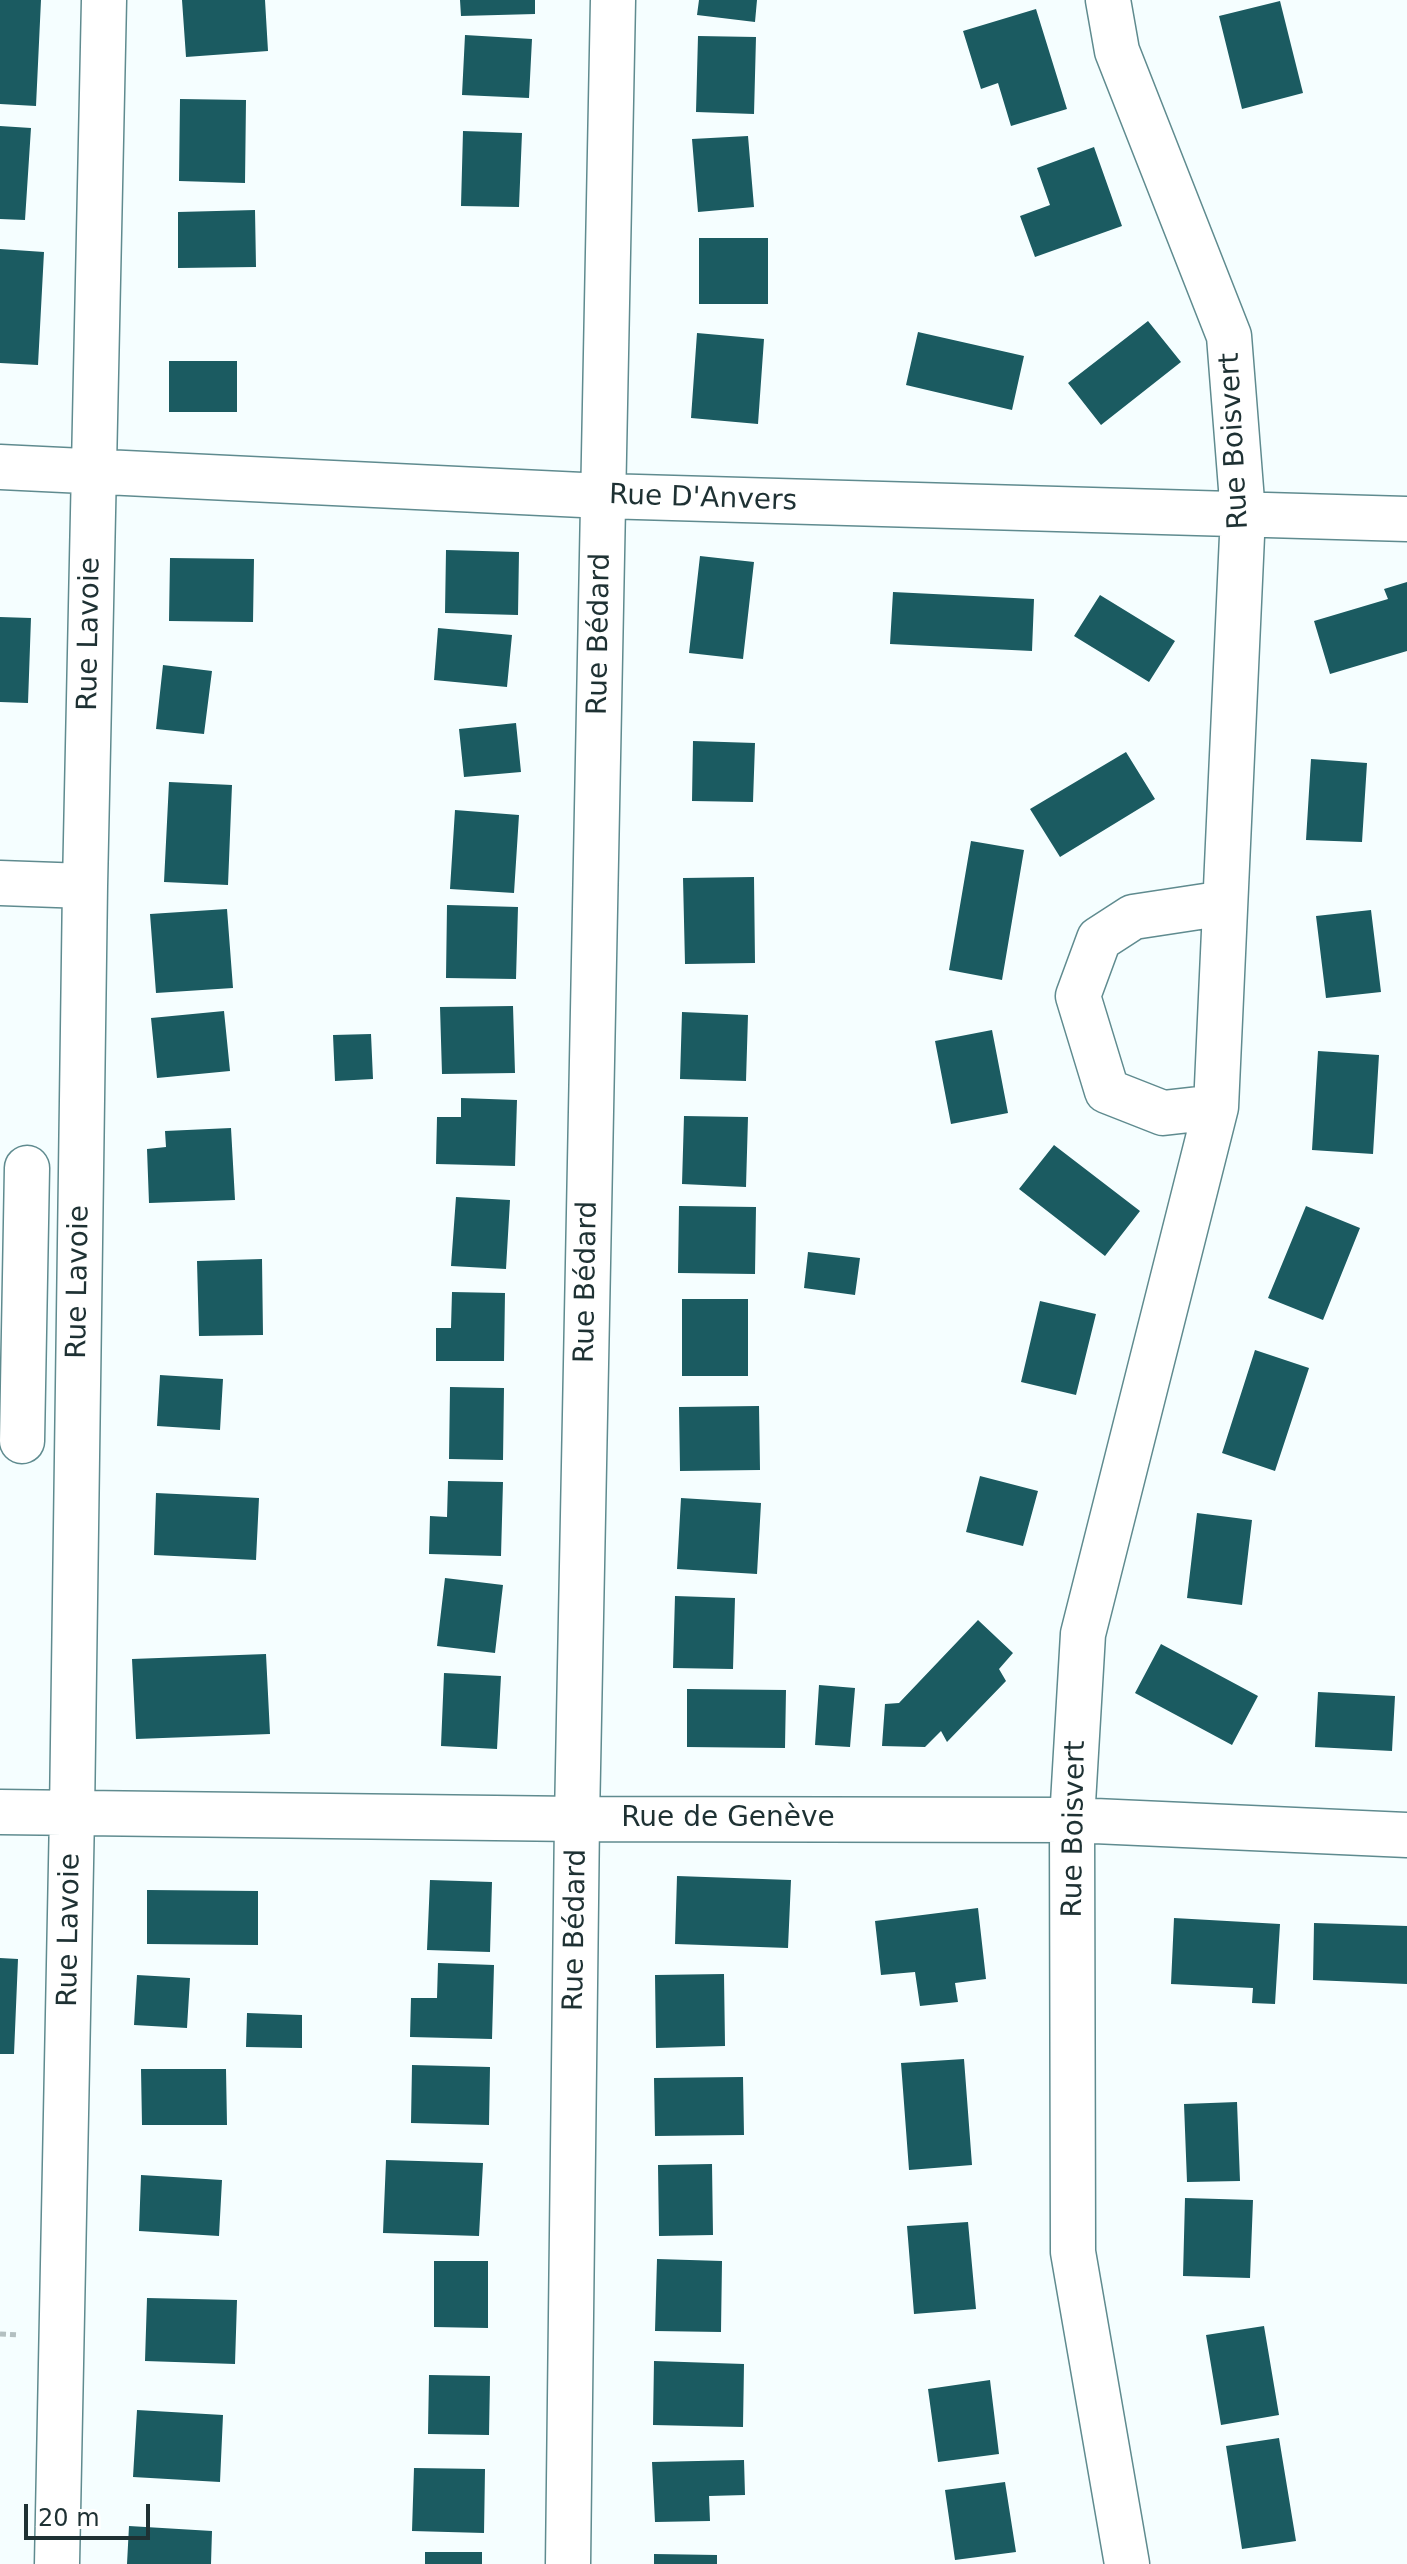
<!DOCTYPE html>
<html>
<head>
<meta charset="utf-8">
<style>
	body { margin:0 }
	#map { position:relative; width:1407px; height:2564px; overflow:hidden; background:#f5feff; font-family:"DejaVu Sans",sans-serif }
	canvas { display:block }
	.scale { position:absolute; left:24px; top:2504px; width:126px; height:36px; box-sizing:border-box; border:4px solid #1e3133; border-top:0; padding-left:10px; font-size:24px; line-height:28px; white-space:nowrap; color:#1e3133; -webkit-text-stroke:6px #fff; paint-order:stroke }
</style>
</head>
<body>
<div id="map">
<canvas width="1407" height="2564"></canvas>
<div class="scale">20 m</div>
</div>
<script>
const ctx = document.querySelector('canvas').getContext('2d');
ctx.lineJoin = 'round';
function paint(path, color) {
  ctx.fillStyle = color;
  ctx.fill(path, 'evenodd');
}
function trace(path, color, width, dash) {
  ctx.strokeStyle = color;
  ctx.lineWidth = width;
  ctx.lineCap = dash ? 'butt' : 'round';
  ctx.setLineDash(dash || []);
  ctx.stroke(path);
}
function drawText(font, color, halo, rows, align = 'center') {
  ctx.font = font + ' "DejaVu Sans",sans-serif';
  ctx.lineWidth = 8;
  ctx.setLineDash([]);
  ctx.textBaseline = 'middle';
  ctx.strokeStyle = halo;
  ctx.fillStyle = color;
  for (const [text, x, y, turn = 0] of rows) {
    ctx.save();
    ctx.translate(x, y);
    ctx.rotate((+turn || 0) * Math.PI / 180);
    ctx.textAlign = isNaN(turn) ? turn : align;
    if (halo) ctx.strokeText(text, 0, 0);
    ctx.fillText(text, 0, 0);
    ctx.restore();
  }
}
paint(new Path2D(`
	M0 0H41L36 106 0 104Z
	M182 0H265L268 51 186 57Z
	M460 0H535V14L461 16Z
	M699 0H757L755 22 697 15Z
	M1280 1 1303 93 1242 109 1219 16Z
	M1036 9 1067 109 1011 126 998 83 981 89 963 31Z
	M465 35 532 39 529 98 462 95Z
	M698 36 756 37 754 114 696 112Z
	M180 99 246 100 245 183 179 181Z
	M0 126 31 128 25 220 0 219Z
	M463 131 522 133 519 207 461 206Z
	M748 136 754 207 698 212 692 139Z
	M1094 147 1122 226 1035 257 1020 216 1050 205 1037 168Z
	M255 210 256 267 178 268V212Z
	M699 238H768V304H699Z
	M0 249 44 252 38 365 0 363Z
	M1148 321 1181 362 1101 425 1068 383Z
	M918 332 1024 356 1012 410 906 385Z
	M697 333 764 339 758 424 691 418Z
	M169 361H237V412H169Z
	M446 550 519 552 518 615 445 613Z
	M700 556 754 562 743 659 689 653Z
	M170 558 254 559 253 622 169 621Z
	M1407 582V651L1330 674 1314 621 1388 599 1384 589Z
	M893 592 1034 599 1032 651 890 644Z
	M1100 595 1175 641 1149 682 1074 636Z
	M0 617 31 618 28 703 0 702Z
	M438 628 512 635 507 687 434 680Z
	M163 665 212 671 204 734 156 729Z
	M516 723 521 772 464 777 459 729Z
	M693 741 755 743 753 802 692 801Z
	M1126 752 1155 799 1060 857 1030 809Z
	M1311 759 1367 763 1362 842 1306 840Z
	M169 782 232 785 228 885 164 882Z
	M455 810 519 815 514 893 450 889Z
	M971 841 1024 850 1002 980 949 970Z
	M754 877 755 963 685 964 683 878Z
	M447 905 518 907 516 979 446 978Z
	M227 909 233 988 156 993 150 914Z
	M1371 910 1381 992 1326 998 1316 916Z
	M513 1006 515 1073 442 1074 440 1007Z
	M224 1011 230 1071 157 1078 151 1018Z
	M682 1012 748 1015 746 1081 680 1079Z
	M992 1030 1008 1113 951 1124 935 1041Z
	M371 1034 373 1079 335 1081 333 1035Z
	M1318 1051 1379 1055 1373 1154 1312 1150Z
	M461 1098 517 1100 515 1166 436 1164 437 1117H461Z
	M684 1116 748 1117 746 1187 682 1184Z
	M231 1128 235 1200 149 1203 147 1149 166 1147 165 1131Z
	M1054 1145 1140 1211 1105 1256 1019 1189Z
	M456 1197 510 1200 506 1269 451 1266Z
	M679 1206 756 1207 755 1274 678 1273Z
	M1306 1206 1360 1228 1323 1320 1268 1298Z
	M808 1252 860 1258 855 1295 804 1288Z
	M262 1259 263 1335 199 1336 197 1261Z
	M452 1292 505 1293 504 1361H436V1328H451Z
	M682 1299H748V1376H682Z
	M1040 1301 1096 1314 1076 1395 1021 1382Z
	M1255 1350 1309 1368 1275 1471 1222 1453Z
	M160 1375 223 1379 220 1430 157 1426Z
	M450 1387 504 1388 503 1460 449 1459Z
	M759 1406 760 1470 680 1471 679 1407Z
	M980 1476 1038 1491 1023 1546 966 1532Z
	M448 1481 503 1482 501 1556 429 1554 430 1516 447 1517Z
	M156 1493 259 1498 256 1560 154 1555Z
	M681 1498 761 1503 757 1574 677 1569Z
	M1197 1513 1252 1520 1242 1605 1187 1598Z
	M445 1578 503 1585 495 1653 437 1646Z
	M675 1596 735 1598 733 1669 673 1668Z
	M978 1620 1013 1653 999 1669 1006 1681 947 1742 941 1731 925 1747 882 1746 885 1704 899 1703Z
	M1161 1644 1258 1696 1232 1745 1135 1693Z
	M266 1654 270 1734 136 1739 132 1659Z
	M444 1673 501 1676 497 1749 441 1746Z
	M819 1685 855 1688 850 1747 815 1745Z
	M687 1689 786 1690 785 1748 687 1747Z
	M1318 1692 1395 1696 1392 1751 1315 1747Z
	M677 1876 791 1880 788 1948 675 1944Z
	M430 1880 492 1882 490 1952 427 1950Z
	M147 1890 258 1891V1945L147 1944Z
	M978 1908 986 1979 955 1983 958 2002 920 2006 915 1972 881 1975 875 1921Z
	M1174 1918 1280 1924 1275 2004 1252 2003 1253 1988 1171 1984Z
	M1314 1923 1407 1926V1984L1313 1980Z
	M0 1958 18 1959 14 2054H0Z
	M438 1963 494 1965 492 2039 410 2037 411 1998H437Z
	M724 1974 725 2046 656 2048 655 1975Z
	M137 1975 190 1978 187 2028 134 2025Z
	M247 2013 302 2015V2048L246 2047Z
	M964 2059 972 2165 909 2170 901 2063Z
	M412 2065 490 2067 489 2125 411 2123Z
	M141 2069H226L227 2125H142Z
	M743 2077 744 2135 655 2136 654 2078Z
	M1237 2102 1240 2181 1187 2182 1184 2104Z
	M386 2160 483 2163 479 2236 383 2233Z
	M712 2164 713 2235 659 2236 658 2165Z
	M141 2175 222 2180 219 2236 139 2231Z
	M1185 2198 1253 2200 1250 2278 1183 2276Z
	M968 2222 976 2309 914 2314 907 2226Z
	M657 2259 722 2261 721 2332 655 2331Z
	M434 2261H488V2328L434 2327Z
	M147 2298 237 2300 235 2364 145 2361Z
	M1264 2326 1279 2415 1221 2425 1206 2335Z
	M654 2361 744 2364 743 2427 653 2425Z
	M429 2375 490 2376 489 2435 428 2434Z
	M990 2380 999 2454 938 2462 928 2389Z
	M137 2410 223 2415 220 2482 133 2477Z
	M1279 2438 1296 2541 1242 2549 1226 2446Z
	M744 2460 745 2495 709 2496 710 2521 655 2522 652 2462Z
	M414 2468 485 2469 484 2533 412 2531Z
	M1005 2482 1016 2552 955 2560 945 2490Z
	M129 2526 212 2531 211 2564H127Z
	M425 2552H482V2564H425Z
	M654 2554 717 2555V2564H654Z`), '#1b5b61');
const minor = new Path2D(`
	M1108 0 1117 51 1229 336 1243 514 1216 1107 1083 1634 1072 1820 1073 2252 1127 2564
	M0 467 603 496 1407 519
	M0 883 85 886
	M1216 1107 1163 1113 1107 1091 1078 996 1099 939 1133 917 1225 903
	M22 1441 27 1168
	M0 1812 577 1819 1072 1820 1407 1835
	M57 2564 72 1814 85 886 104 0
	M568 2564 577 1819 613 0`);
trace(minor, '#5f8b8f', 47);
trace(new Path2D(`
	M0 2334 19 2335`), '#b3c0c1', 5, [6, 4]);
trace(minor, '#fff', 44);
drawText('28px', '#1e3133', '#fff', [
	["Rue Boisvert",1235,441,-93],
	["Rue D'Anvers",703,499,2],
	["Rue Lavoie",90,634,-89],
	["Rue Bédard",600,634,-89],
	["Rue Lavoie",79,1282,-89],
	["Rue Bédard",587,1282,-89],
	["Rue de Genève",728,1819],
	["Rue Boisvert",1075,1829,-89],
	["Rue Lavoie",70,1930,-89],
	["Rue Bédard",576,1930,-89]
]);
</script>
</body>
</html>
